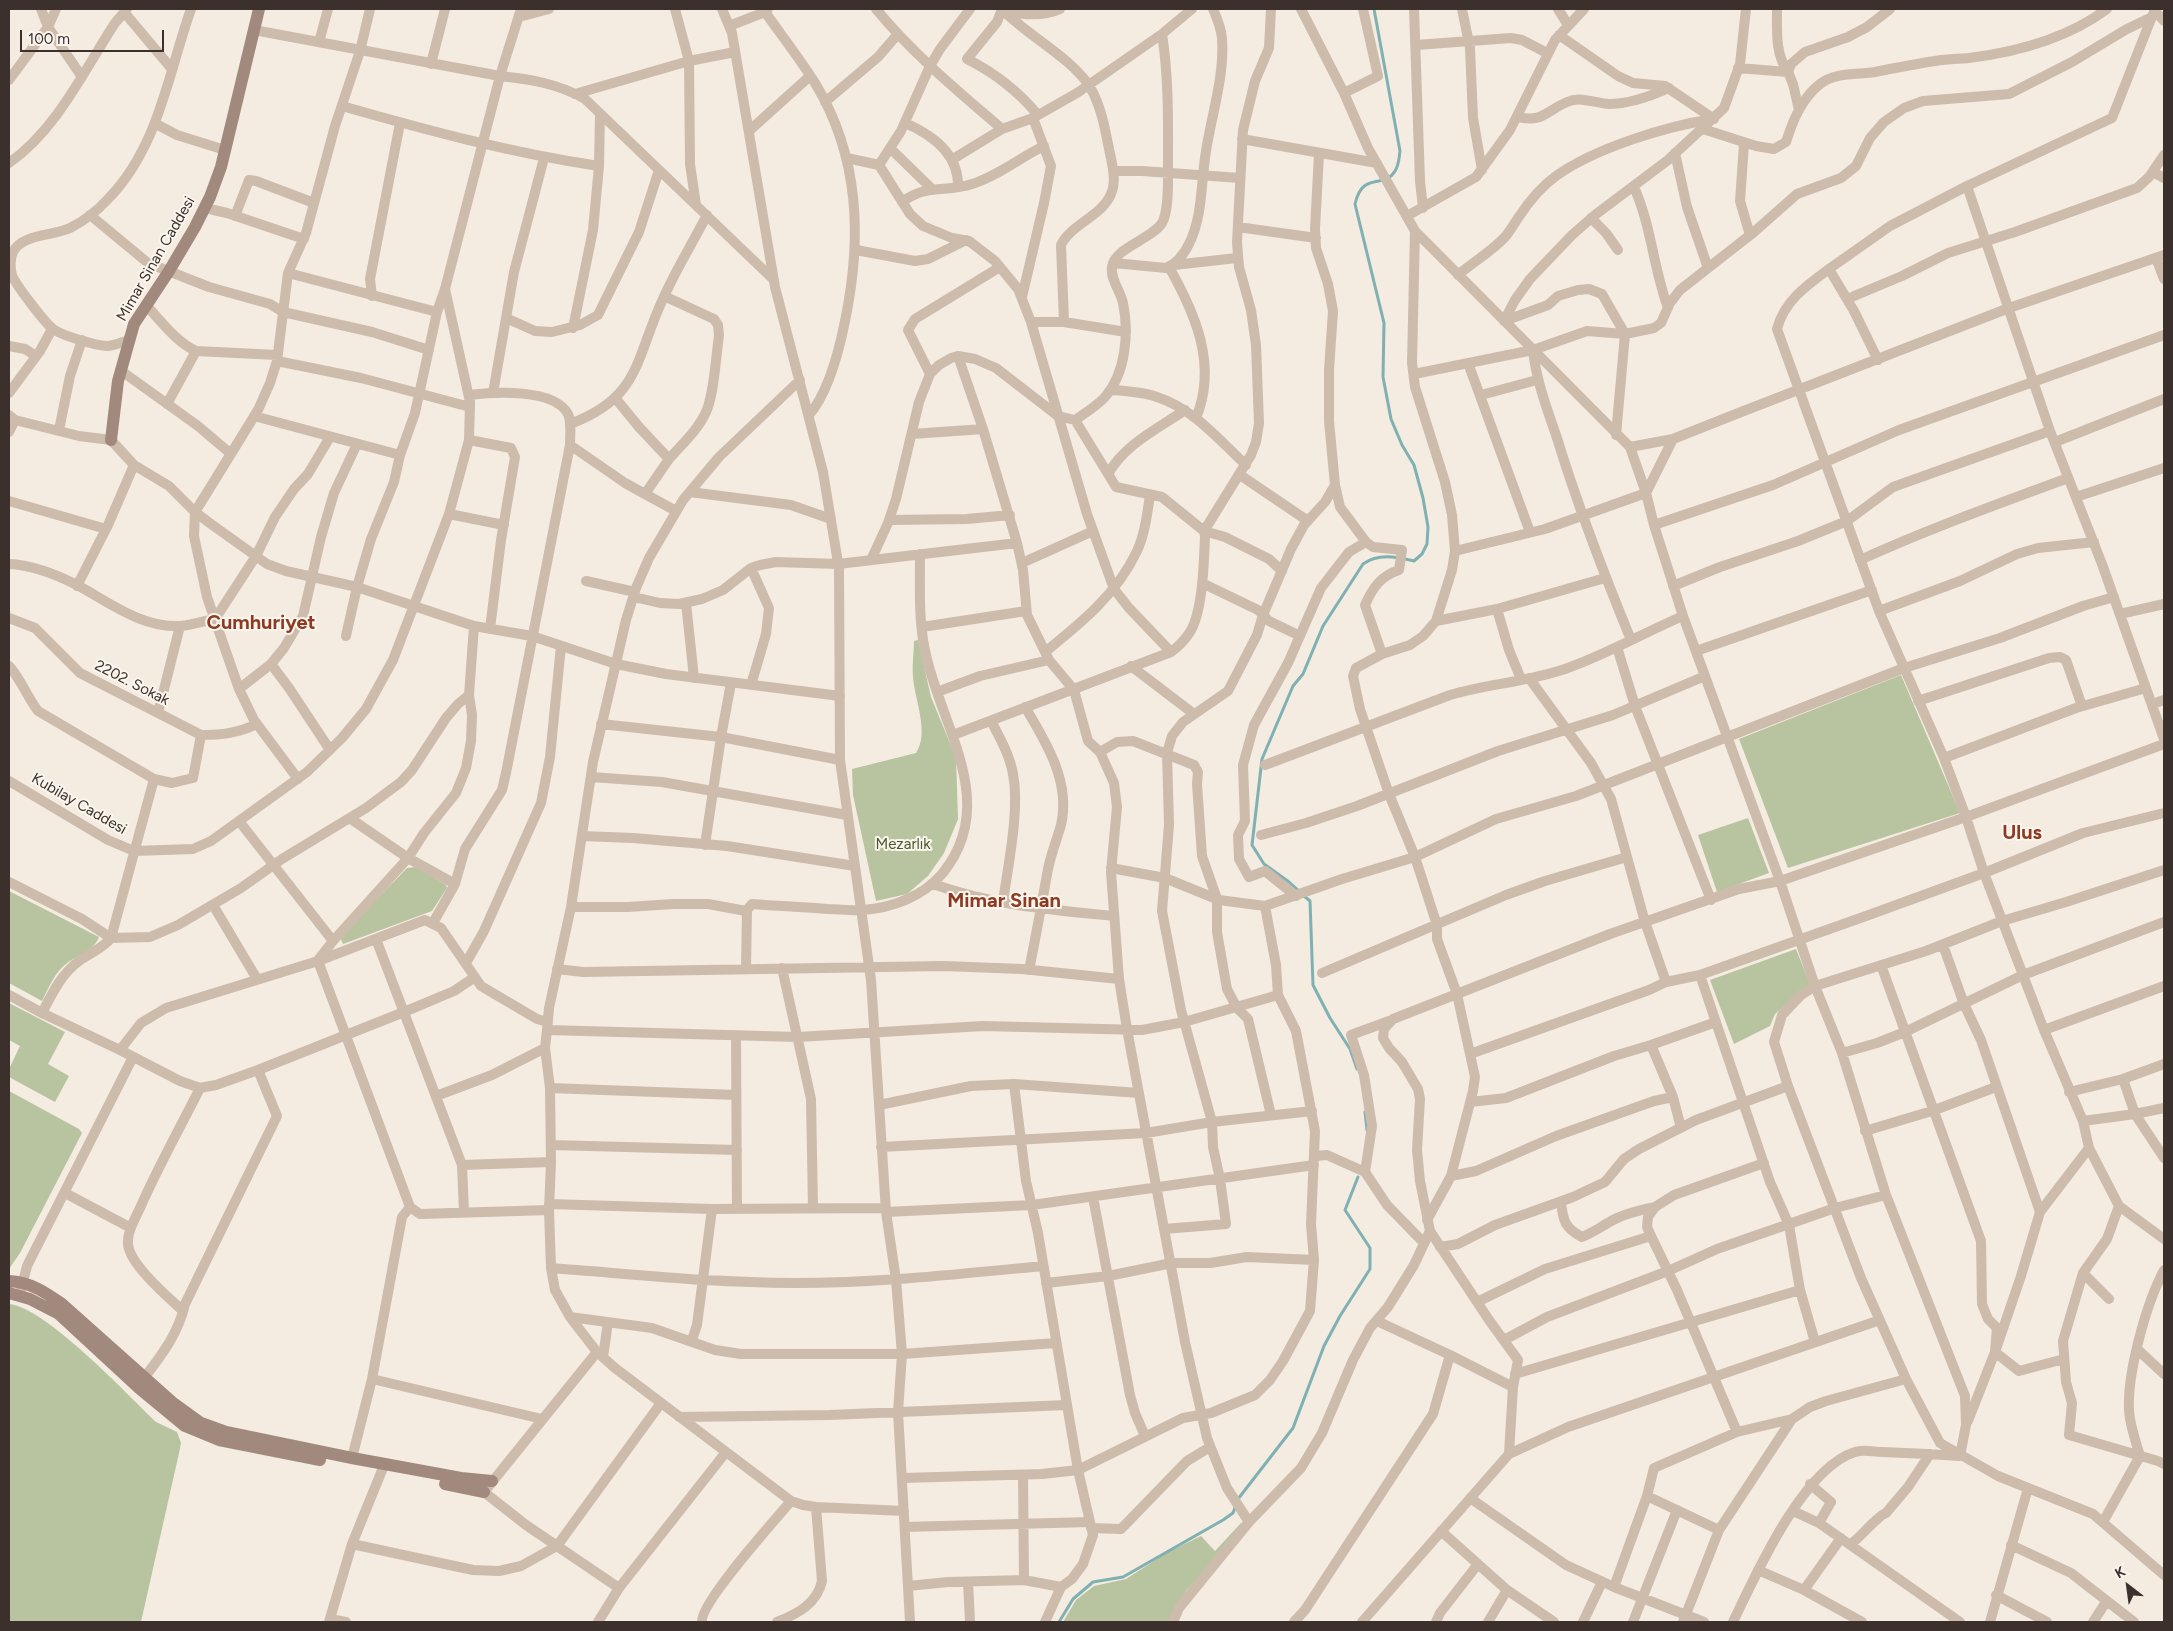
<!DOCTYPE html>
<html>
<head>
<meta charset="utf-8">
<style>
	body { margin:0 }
	#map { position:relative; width:2173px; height:1631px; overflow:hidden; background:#f4ebe1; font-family:Figtree,sans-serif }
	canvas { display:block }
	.frame { position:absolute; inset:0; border:10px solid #3b302b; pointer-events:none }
	.north { position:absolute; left:2103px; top:1561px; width:50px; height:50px; -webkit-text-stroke:4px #fbf5ee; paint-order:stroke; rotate:330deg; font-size:14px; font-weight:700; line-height:20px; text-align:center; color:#3b302b }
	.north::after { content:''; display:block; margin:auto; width:18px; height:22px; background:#3b302b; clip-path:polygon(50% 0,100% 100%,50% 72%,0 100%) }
	.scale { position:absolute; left:20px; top:30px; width:144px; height:22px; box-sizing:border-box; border:2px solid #3b302b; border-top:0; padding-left:6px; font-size:15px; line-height:18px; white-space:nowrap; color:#3b302b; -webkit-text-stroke:4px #fbf5ee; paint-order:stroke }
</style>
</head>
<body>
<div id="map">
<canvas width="2173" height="1631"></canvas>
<div class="frame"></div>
<div class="north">K</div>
<div class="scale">100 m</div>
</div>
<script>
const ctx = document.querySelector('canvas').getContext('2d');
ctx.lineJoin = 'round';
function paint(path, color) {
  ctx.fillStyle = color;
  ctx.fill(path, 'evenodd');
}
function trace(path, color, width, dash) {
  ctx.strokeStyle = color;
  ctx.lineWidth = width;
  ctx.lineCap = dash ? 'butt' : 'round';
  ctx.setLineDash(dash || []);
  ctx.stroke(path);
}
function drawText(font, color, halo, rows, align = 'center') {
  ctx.font = font + ' Figtree,sans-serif';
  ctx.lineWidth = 4;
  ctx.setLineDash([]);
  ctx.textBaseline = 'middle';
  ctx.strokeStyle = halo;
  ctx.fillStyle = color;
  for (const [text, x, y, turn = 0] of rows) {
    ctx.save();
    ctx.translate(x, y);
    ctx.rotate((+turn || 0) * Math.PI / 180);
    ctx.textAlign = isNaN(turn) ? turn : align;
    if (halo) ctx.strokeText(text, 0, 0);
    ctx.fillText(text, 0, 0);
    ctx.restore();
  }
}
paint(new Path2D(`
	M918 640 931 697 956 758 958 819 944 853 928 876 907 894 876 901 853 795 852 769 916 753C930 733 914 698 913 676 912 665 914 652 914 641Z
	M1901 675 1960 813 1788 868 1739 739Z
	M1748 818 1769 873 1717 892 1698 835Z
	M416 867 446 885 447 888 432 911 343 944 340 937 407 868Z
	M9 891 99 937C94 951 77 955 66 964 55 972 48 989 42 1001L9 983Z
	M1796 949 1810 984 1775 1014 1770 1026 1734 1044 1710 980Z
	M9 1003 65 1032 48 1064 69 1076 55 1102 9 1077V1069L20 1046 9 1040Z
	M9 1091 79 1129 82 1133 20 1253 9 1269Z
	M9 1304C45 1307 127 1394 156 1422L177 1432 181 1443 179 1453 141 1622H9Z
	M1241 1523 1242 1524 1213 1562 1186 1591 1170 1622H1063L1076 1600 1094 1586 1126 1579 1168 1552 1201 1536 1215 1551Z`), '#b8c4a0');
trace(new Path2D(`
	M1299 891 1289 882 1264 864 1252 845 1262 759 1293 686 1303 674 1323 626 1363 564C1379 553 1396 557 1414 561L1422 554 1427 544 1428 527 1423 498 1414 465 1402 445 1391 419 1383 377 1384 323 1355 204C1363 170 1384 190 1395 171 1399 165 1399 158 1400 151L1374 9
	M1304 896 1310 901 1313 985 1330 1018 1350 1049 1357 1069
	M1365 1112 1367 1130
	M1238 1499 1293 1428 1324 1346 1340 1316 1370 1269V1248L1345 1210 1358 1177
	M1059 1622 1073 1599 1093 1582 1123 1577 1223 1520 1233 1513 1236 1505`), '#7fb0b2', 3);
trace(new Path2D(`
	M41 9 48 27 82 77
	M675 9 689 61 690 164 696 205
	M722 9 732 33 775 287 823 472 839 569 840 760 871 980 886 1212 896 1280 902 1354 898 1412 910 1622
	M876 9C913 54 958 91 1002 129
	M1002 9C1026 35 1071 57 1090 87 1101 106 1105 128 1109 149 1112 163 1117 181 1111 194 1102 216 1070 225 1061 245L1064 322
	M1002 9 997 22 967 59C995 73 1018 91 1038 115
	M1301 9 1344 93 1368 148 1415 231 1630 447 1646 493 1654 525 1683 616 1780 881 1815 986 1842 1053 1886 1195 1965 1396 1966 1425 1960 1456
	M1414 9 1420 181 1423 208
	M1462 9 1470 48 1473 118 1482 170
	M1558 9 1568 25
	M1777 9C1777 31 1775 54 1788 72
	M2155 9 2112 118 1967 186 2050 431 2102 564 2164 739
	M2154 10 2164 21
	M1006 11C1024 15 1043 17 1060 9
	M124 12 171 68
	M765 12C782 36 800 59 815 83 860 157 862 239 845 321 839 351 829 392 809 415
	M519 17 549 9
	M729 26 765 12 768 9
	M254 30 500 76 521 9
	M1559 35 1618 76 1633 83 1665 86 1714 119
	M319 42 328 9
	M1416 45 1511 38 1522 40 1547 53
	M431 64 445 9
	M1738 68 1788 72
	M9 80 48 27 56 9
	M1344 93 1378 76 1363 9
	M575 94 689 61 735 52
	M825 102 878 57 897 35
	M342 106C426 130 511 153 599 166
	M1799 110 1793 84 1788 72 1791 64 1805 52 1848 37 1867 27 1890 9
	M1517 117C1543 123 1546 111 1567 102 1581 96 1595 103 1609 104 1630 104 1651 96 1669 88
	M905 123C933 135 959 154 958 187
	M156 124 177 135 225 150
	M1703 129 1756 146 1774 149 1786 142C1793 120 1802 98 1820 84 1836 72 1857 75 1875 72 1895 68 1915 64 1935 61 1946 59 1958 59 1969 58 2017 52 2068 38 2107 9
	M749 131 810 76
	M1242 139 1377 163
	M1744 144 1740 201 1750 235
	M890 148 933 190
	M1675 153 1687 207 1708 268
	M1319 154 1315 229 1316 248 1328 284 1333 311 1329 370V421L1335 485 1340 507 1366 542
	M847 158 879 165 910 214 923 226 952 238 969 241 995 261 1018 289 1031 322 1087 514 1114 589 1129 608 1171 652
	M953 159 1002 129 1033 118 1077 93 1162 34 1192 9
	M9 163C57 129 83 72 115 23L127 9
	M879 165 901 131 930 66 940 49 970 9
	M1113 171H1142L1240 178
	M2153 172 2164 178
	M1634 187C1652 228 1653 267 1668 308
	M902 202C928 183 945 193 972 184 998 176 1019 158 1044 146
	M205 208 227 213 304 239
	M90 215 148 263 209 287 270 304 283 312 372 332 429 350
	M235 216 249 180 256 181 314 203
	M1407 216 1476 177 1510 130 1555 40 1584 9
	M1591 218 1606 233 1618 250
	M1238 227 1316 238
	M1415 231 1412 363 1415 387 1445 482 1452 515 1455 551 1452 570 1436 621 1423 636 1410 645 1382 654 1356 668 1353 676 1360 709 1389 794 1415 857 1437 925V939L1457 994 1475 1077 1473 1091 1451 1176 1427 1220
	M856 250 915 261 928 259 966 240
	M2156 258 2164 279
	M1114 263 1166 268C1176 264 1184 254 1189 244 1202 218 1201 187 1205 158 1210 119 1225 78 1222 38 1221 28 1217 18 1213 9
	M1174 265 1237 258
	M1169 267C1195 313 1218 365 1196 418
	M1829 269C1807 285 1784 301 1777 329L1879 611 1944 758 1966 817 1984 873 2044 1030 2083 1121 2089 1148 2119 1206 2164 1239
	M288 273 437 312
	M1458 275C1473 262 1491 252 1505 237 1510 231 1514 224 1518 218 1528 203 1542 186 1556 176 1595 148 1667 126 1713 119
	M372 296 370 279 400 123
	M664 296 714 319 718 325 719 335C716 356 714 395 706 412 698 430 682 444 669 459
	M1022 297 1044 203 1051 166 1033 118
	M1847 299 1902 276 1948 253 2015 232 2137 188 2149 177 2164 155
	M146 305C161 321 176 342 196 351L277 355
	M506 318 535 331 552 332 580 325 598 315 639 232 659 170
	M1504 321 1515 300 1530 279 1572 235 1595 215 1668 160 1724 108 1740 64 1746 9
	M1504 321 1548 305 1558 296 1578 290 1589 289 1602 294 1625 334 1616 435
	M1031 322H1064L1126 332
	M573 328 593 230 599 166 600 114
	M129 340C122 342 114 346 107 346 94 345 63 336 53 329 45 323 15 284 12 275 10 269 10 258 13 252 22 234 53 236 70 228 84 221 99 209 109 198 159 146 168 74 191 9
	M9 346 25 349 36 356
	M1533 350C1536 380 1547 409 1557 438 1578 507 1604 574 1631 640
	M958 356 983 429 1017 543
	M1878 360 1854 311 1829 269 1890 226 1967 186
	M277 361 361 378 470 407
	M1468 363 1530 532
	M120 370 198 426 231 454
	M930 374 908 330 915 319 1000 267
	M1414 374 1533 350 1587 331 1625 334 1654 328 1661 323 1670 303 1680 290 1754 232 1797 194 1841 178 1856 166 1870 138 1884 122 1904 108 1923 101 2009 94 2072 62 2127 29 2150 18
	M800 380 719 457 683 500 649 558 636 588 626 620 593 762 571 907 549 1008 547 1030 545 1048 550 1088 551 1162 549 1210 551 1268 555 1290 570 1317 597 1352 615 1368 791 1501 803 1505 816 1507 904 1511
	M1111 390C1126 391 1143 392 1157 397 1194 409 1219 440 1246 465
	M9 393 40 351 52 329
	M493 393 514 272 544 158
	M1481 395 1537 380
	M616 399 639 427 669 459 645 494
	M167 404 196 351
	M9 415 15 420 79 436 111 440 134 465 169 486 195 512 211 524 267 564 286 571 357 587 474 626 532 636 616 664 666 674 840 696
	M254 416 400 455
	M1075 420C1085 413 1097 406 1105 397 1126 373 1129 333 1123 303 1121 292 1110 279 1112 267 1114 248 1152 239 1162 223 1169 211 1168 181 1168 167 1168 122 1169 79 1162 34
	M570 424C640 398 635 360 662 301 675 271 692 244 707 215
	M59 430 70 376 82 340
	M9 432 15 420
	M912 434 983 429
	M469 440 511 448 515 457 501 540 490 629
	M2055 442 2164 399
	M570 445 625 483 676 511
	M1630 447 1673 439 1736 414 2009 308 2164 255
	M1108 474C1125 444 1157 429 1185 410
	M1240 475 1308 521
	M690 492 791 505 831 519
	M2076 497 2164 468
	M9 501 106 529
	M449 514 504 525
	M889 520 967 519 1010 515
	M1654 525 1773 485 1899 430 2164 335
	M1455 551 1545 529 1646 493 1673 439
	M871 560 888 523 896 499 919 402 930 374 939 365 951 358 958 356 975 359 996 368 1058 416 1075 420 1116 487 1162 497 1204 531 1225 537 1269 559 1282 571
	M1860 560C1928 529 1998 504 2068 478
	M1022 563 1093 531
	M9 564C31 565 55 574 75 584 108 601 140 628 181 626 192 625 204 621 215 619L256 556 275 517 294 489 308 474 330 437
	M751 568 769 608 766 634 751 685
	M586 581 635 592
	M1202 583 1258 610 1269 621 1300 636
	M77 586 108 525 134 465
	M1673 586 1720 567 1798 541 1847 521 1893 487 2050 431
	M634 597 660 603 679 604 702 599 723 590 751 568 760 565 776 562 838 564 1017 543 1023 570 1027 615 1049 660 1074 690 1088 741 1100 752 1114 783 1117 807 1111 872 1119 979 1127 1029 1185 1342 1207 1438 1227 1488 1249 1522
	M686 603 694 678
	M1497 609 1509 650 1521 679
	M1879 611 1960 581 2017 554 2038 548 2094 542
	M2120 614 2164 604
	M9 618 35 628 80 673 201 735C222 735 238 733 257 724
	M1436 621 1497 609 1605 578
	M922 627 1026 611
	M346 636 357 587 371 539 394 482 400 455 415 413 437 312 445 289 500 76C530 79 559 84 585 99L774 280
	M1617 647 1635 706 1711 900
	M1696 651 1872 590
	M1045 652C1081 623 1117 594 1137 551 1145 534 1147 514 1150 495
	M271 664 289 688 330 750
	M9 666C21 679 27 697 38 711L154 779 172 783 193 778 201 735
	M1131 666 1194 714
	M1529 678 1591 763 1611 799 1645 922 1666 982
	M239 689 271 664 284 648 303 616 321 537 334 493 357 444
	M937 692 980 676 1049 660
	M1918 701 2049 658 2060 657 2066 660 2082 706
	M2152 704 2164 700
	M1025 707C1046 742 1071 782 1061 825 1057 839 1051 854 1048 869 1042 902 1036 936 1029 970
	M158 713 180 626
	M991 721C1000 738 1010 756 1013 774 1020 810 1008 865 1003 902
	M601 724 721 737 840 760
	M953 735 1171 652C1179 646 1185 640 1190 632 1203 611 1204 561 1205 536L1204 531 1251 455 1256 442 1259 423 1256 345 1251 310 1239 267 1237 242 1243 130 1255 81 1269 48 1271 9
	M1100 752 1117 742 1133 741 1194 765 1198 772 1197 784 1202 856 1217 899V932L1227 989 1237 1008 1248 1019 1271 1115
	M1944 758 2076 708 2146 688
	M1265 765 1450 695C1487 684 1527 682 1565 669 1606 655 1643 633 1683 616
	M591 777 662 782 847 815
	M154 779 111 938C102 949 90 953 79 961 61 974 52 994 42 1013L120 1050 180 1081 200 1088 216 1085 258 1070 404 1012 454 991 475 977
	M298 779 254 720 239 689 207 597 194 536 195 512 258 410 270 383 277 361 288 273 306 233 335 126 360 51 370 9
	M9 781 108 840 134 851 193 849 211 841 307 772 342 738 366 709 393 660 449 514 469 440 470 402 445 289
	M351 819 408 858 455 884
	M239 821 333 941
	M1261 835 1306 823 1357 806 1498 751 1613 715 1705 676
	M582 836 633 838 727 846 855 866
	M705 845 721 737 731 683
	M1111 868 1165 878 1219 900 1265 906 1342 879 1415 857 1496 819 1576 796 1904 668 2000 638 2083 606 2114 597
	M2164 870 2066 902 2002 921 1926 951 1815 986 1801 995 1782 1015 1774 1042 1788 1086 1861 1278 1906 1379 1940 1443 1998 1476 2093 1514 2164 1575
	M9 882 82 919 111 938 150 937 178 925 241 888 282 859 366 808 401 782 412 770 446 718 458 704 469 695
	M933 884C991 905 1053 910 1114 916
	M1296 896 1265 871 1249 877 1239 859 1238 835 1245 821 1243 765 1254 725 1288 663 1321 588 1349 552 1366 542 1373 547 1402 550 1399 570C1381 576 1373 587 1365 605L1382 654
	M213 905 257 979
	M571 907H628L673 904H708L746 911 752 904C777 906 802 907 828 909 839 909 851 911 862 910 892 908 922 897 942 874 999 805 944 731 927 659 918 625 920 589 920 554
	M433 923 455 884 465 849 502 790 506 773 570 445C570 436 572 423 568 414 554 388 494 392 469 395
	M376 939 462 1165 464 1212
	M1943 945 1964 1004 1981 1040 2040 1212
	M318 960 333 941 408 858 424 833 456 793 466 768 471 741 472 715 469 695 474 626
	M318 961 410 1207 420 1214 549 1210
	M466 963 484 931 541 803 550 757 561 646
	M1881 965 1981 1241 1982 1304 1988 1319 1997 1328 1995 1352
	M782 968 811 1099 813 1208
	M557 969 583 972 943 966 1022 969 1119 979
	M746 969 747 910
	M1322 973 1506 895 1545 881 1627 857
	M1700 975 1770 1182 1789 1225 1800 1290 1815 1342
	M9 995 42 1013
	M547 1030 798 1037 983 1026 1142 1030 1184 1022 1278 995
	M2044 1030 2164 986
	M736 1036 737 1209
	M1651 1045 1716 1022
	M120 1050 141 1023 166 1008 318 961 425 920 441 928 481 986 537 1019 548 1022
	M1842 1053 1877 1043 1905 1032 2023 975 2164 922
	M1470 1054 1649 990 1666 982 1700 975 1866 916 1984 873 2083 833 2164 813
	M2123 1079 2135 1114 2164 1158
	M1014 1084 1139 1093
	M550 1088 736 1095
	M2069 1092 2123 1079 2164 1064
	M436 1096 492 1075 545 1048
	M1470 1102 1506 1098 1614 1056 1651 1045 1673 1097
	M879 1105 971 1086 1014 1084 1026 1181 1038 1233 1078 1470 1093 1535 1083 1564 1072 1579 1061 1587 1045 1622
	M2083 1121 2135 1114 2164 1108
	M1865 1131 1932 1111 1996 1087
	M551 1145 737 1150
	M881 1147 1146 1133 1212 1122 1312 1111
	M1315 1156 1327 1155 1365 1172 1387 1205 1424 1243
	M462 1165 551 1162
	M1365 1172 1372 1126 1364 1075 1351 1035 1389 1021
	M1451 1176 1476 1171 1556 1136 1654 1101 1673 1097 1681 1128
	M65 1193 131 1228
	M1093 1197 1130 1395 1135 1413 1145 1436
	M1561 1202C1563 1221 1565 1228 1582 1237 1594 1232 1602 1226 1613 1220 1626 1213 1641 1210 1655 1207
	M549 1204 712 1209 885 1208
	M2119 1206 2107 1239 2083 1273 2063 1341 2066 1382 2072 1403 2069 1435 2158 1461 2164 1464
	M886 1212 1032 1205 1314 1165
	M1164 1229 1226 1224 1220 1179 1213 1147 1212 1122 1181 1010 1162 911 1169 825 1167 753 1172 736 1183 722 1228 691 1257 635 1263 615 1291 549 1304 525 1325 502 1335 485
	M1440 1247 1458 1244 1495 1225 1573 1197 1605 1182 1624 1159 1639 1149 1696 1120 1788 1086
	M551 1268C632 1274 712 1283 793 1283 877 1283 960 1274 1043 1266
	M2083 1273 2109 1299
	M1046 1283 1108 1276 1172 1263H1210L1247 1257 1314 1260
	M21 1290 27 1266 133 1057
	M1477 1302 1545 1269 1651 1236
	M183 1311C169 1298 129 1264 128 1244 127 1232 135 1219 140 1208 158 1167 180 1128 200 1088
	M570 1317 652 1328 715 1350 741 1354H902L1056 1343
	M1377 1321 1450 1355 1513 1387
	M692 1340 697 1325 712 1209
	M1504 1340 1547 1317 1668 1271 1717 1249 1835 1208 1886 1195
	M2137 1349 2164 1374
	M597 1352 484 1492 526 1525 619 1588
	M1995 1352 2019 1371 2064 1359
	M603 1357 608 1322
	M1515 1374 1800 1290
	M144 1378C162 1355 179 1332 185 1304L277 1116 258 1070
	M372 1379 542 1419
	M679 1417 829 1415 1067 1405
	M1968 1421 1995 1352 2021 1276 2040 1212 2089 1148
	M1737 1432 1677 1290 1651 1236 1647 1227 1648 1217 1655 1207 1674 1195 1764 1163
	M1509 1454 1513 1387 1518 1360 1489 1320 1430 1231 1420 1181 1417 1150 1420 1099 1418 1089 1402 1062 1389 1048 1383 1038 1384 1029 1393 1019 1610 934 1739 889 1780 881 1966 817 2164 744
	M352 1458 372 1379 402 1217 410 1207
	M1023 1475 1024 1580
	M903 1478 1042 1474 1078 1470 1183 1418 1211 1413 1255 1395 1270 1380 1283 1361 1310 1311 1314 1260 1311 1224 1315 1131 1296 1031 1278 995 1276 965 1265 906
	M1810 1484 1831 1502 1819 1523
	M1647 1496 1719 1530
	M1470 1498 1566 1565 1614 1587 1704 1622
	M1793 1511 1819 1523 1960 1622
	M2103 1522 2140 1456C2136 1442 2130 1426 2129 1411 2127 1373 2146 1304 2164 1270
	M905 1527 1090 1522
	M1091 1528 1121 1529 1187 1461 1210 1447
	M1441 1531 1507 1590 1554 1622
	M352 1544 473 1570 499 1571 521 1566 557 1546 661 1403
	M1851 1544C1861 1537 1877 1516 1886 1513L1908 1487 1930 1454
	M2011 1545 2071 1573 2134 1622
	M1758 1570 1804 1590 1862 1622
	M968 1582 970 1622
	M908 1586 948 1582 1024 1580 1061 1587
	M1614 1587 1647 1496 1654 1468 1737 1432 1792 1419 1810 1407 1826 1401 1906 1379
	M1804 1590 1841 1538
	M1996 1595 2047 1622
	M330 1619 346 1622
	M329 1622 352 1544 385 1463
	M598 1622 619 1588 726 1452
	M702 1622C699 1604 776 1519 791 1501
	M777 1622C797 1614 817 1604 822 1581L816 1507
	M1173 1622 1179 1608 1249 1522 1301 1468 1322 1433 1353 1360 1370 1328 1388 1307 1414 1265 1430 1231
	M1294 1622 1305 1610 1433 1414 1450 1355
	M1362 1622 1509 1454 1568 1427 1880 1320
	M1436 1622 1440 1613 1478 1564
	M1488 1622 1507 1590
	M1583 1622 1602 1582
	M1633 1622 1677 1510
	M1683 1622 1719 1530 1792 1419
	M1733 1622C1756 1574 1803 1468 1855 1452 1863 1449 1874 1452 1882 1452 1908 1453 1933 1454 1959 1456
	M1990 1622 2028 1488
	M2093 1622 2106 1602`), '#cdbbac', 10);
trace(new Path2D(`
	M111 440 118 381 134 324 169 271 195 227 210 197 221 167 259 9
	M9 1281C30 1282 45 1292 62 1304L172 1402 201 1423 226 1432 352 1458 461 1478 492 1481
	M9 1293 30 1299 59 1314 139 1388 185 1426 219 1440 320 1460
	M445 1484 484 1492`), '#a18a7d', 12);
drawText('15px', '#3b302b', '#fbf5ee', [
	["Mimar Sinan Caddesi",156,259,-60],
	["2202. Sokak",132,683,27],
	["Kubilay Caddesi",79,804,30]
]);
drawText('15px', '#4a5a2e', '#fbf5ee', [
	["Mezarlık",903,845]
]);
drawText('bold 20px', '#8c3b22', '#fbf5ee', [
	["Cumhuriyet",261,623],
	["Ulus",2022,833],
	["Mimar Sinan",1004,901]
]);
</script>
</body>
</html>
